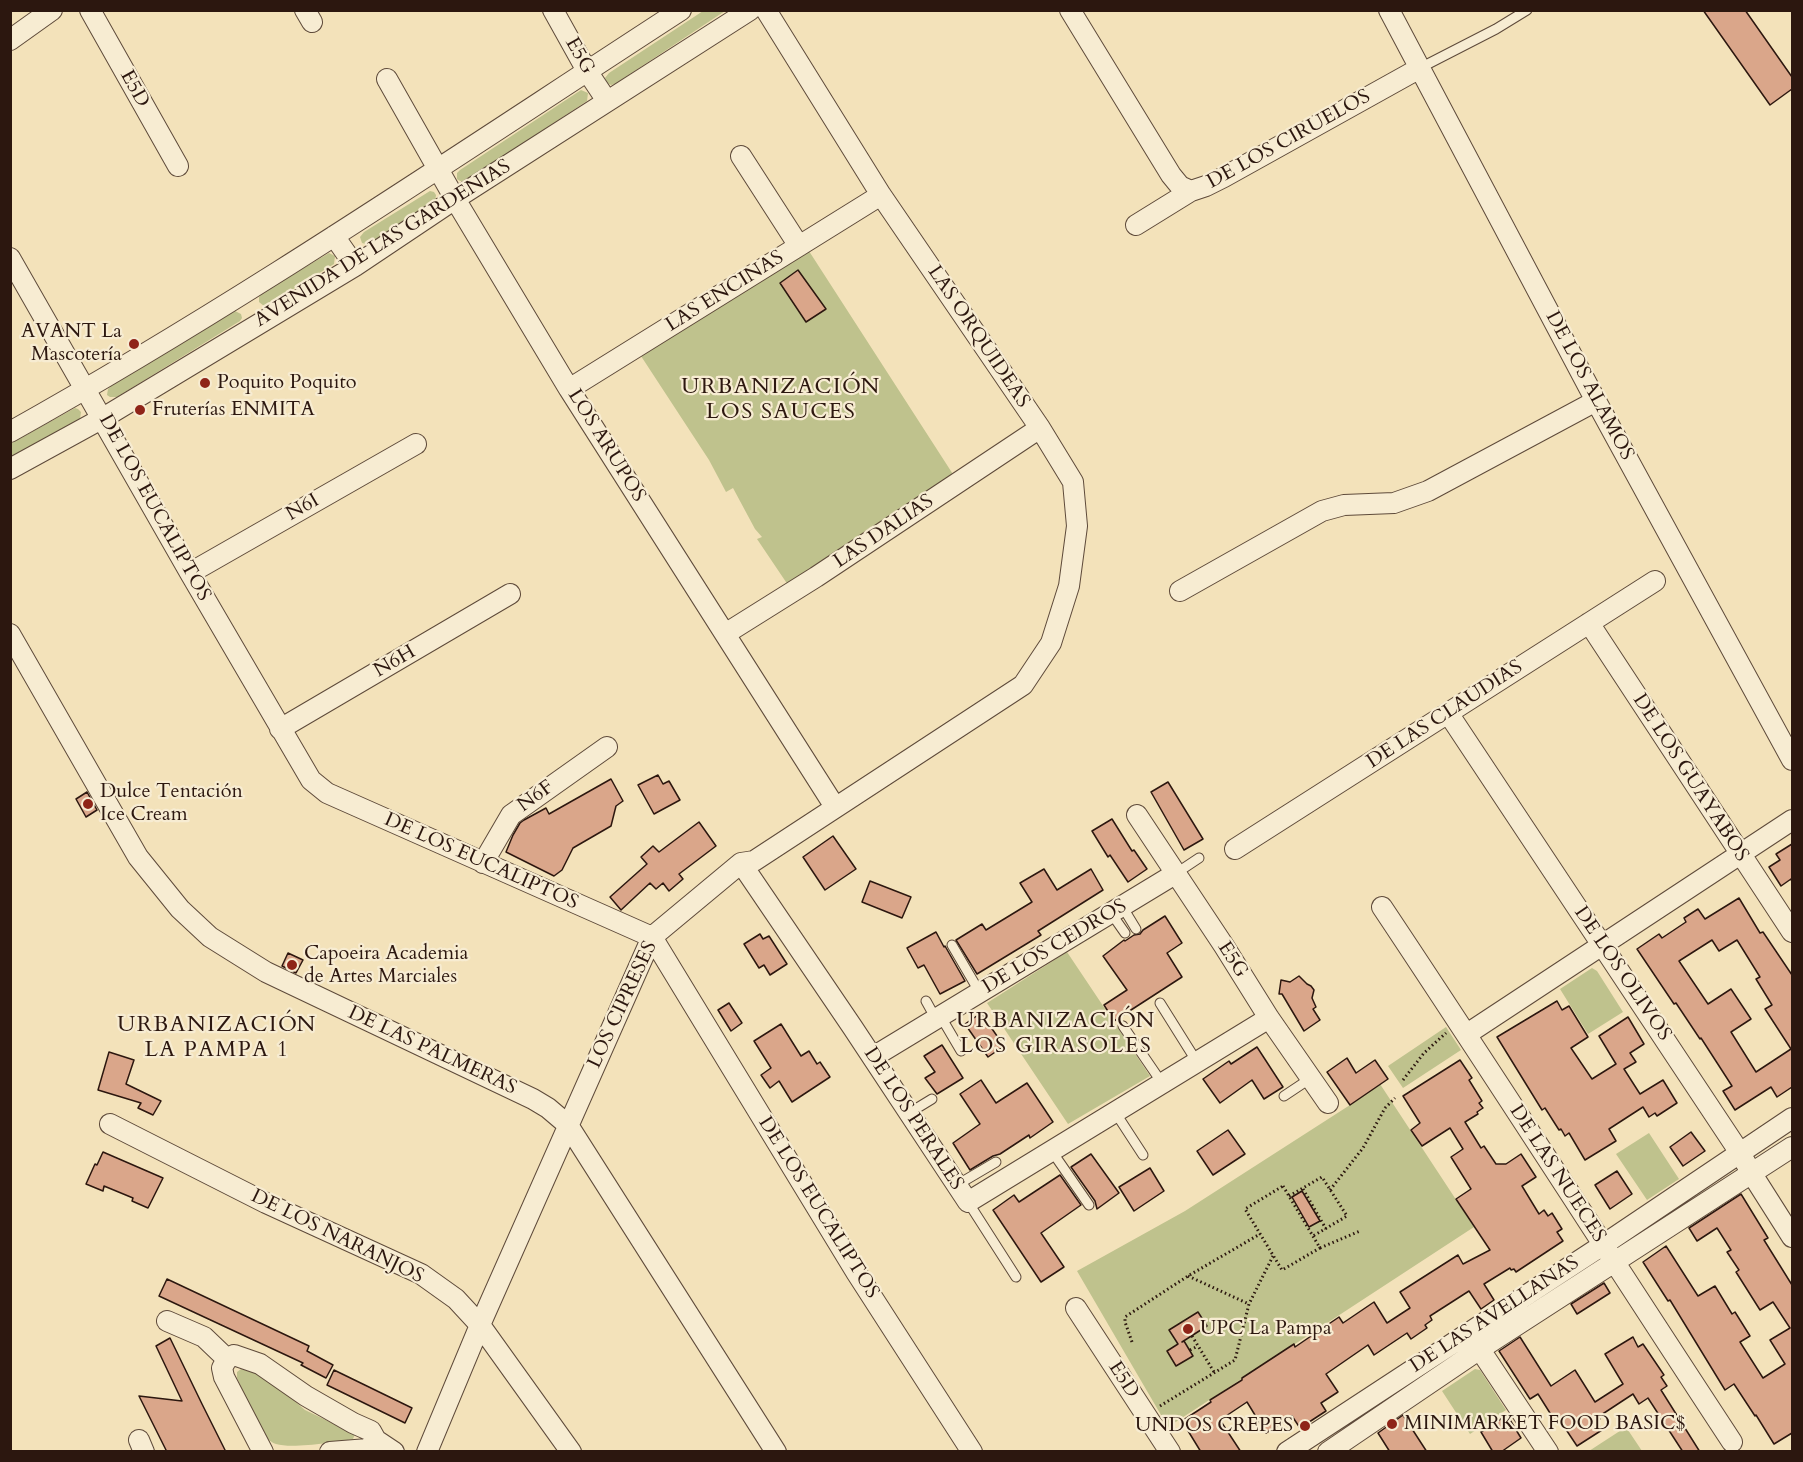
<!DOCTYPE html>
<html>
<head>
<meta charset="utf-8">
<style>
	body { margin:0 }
	#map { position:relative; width:1803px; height:1462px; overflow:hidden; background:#f3e2ba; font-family:Cardo,serif }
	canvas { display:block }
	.frame { position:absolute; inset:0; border:12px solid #2c170f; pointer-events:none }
</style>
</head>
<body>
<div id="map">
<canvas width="1803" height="1462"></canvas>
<div class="frame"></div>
</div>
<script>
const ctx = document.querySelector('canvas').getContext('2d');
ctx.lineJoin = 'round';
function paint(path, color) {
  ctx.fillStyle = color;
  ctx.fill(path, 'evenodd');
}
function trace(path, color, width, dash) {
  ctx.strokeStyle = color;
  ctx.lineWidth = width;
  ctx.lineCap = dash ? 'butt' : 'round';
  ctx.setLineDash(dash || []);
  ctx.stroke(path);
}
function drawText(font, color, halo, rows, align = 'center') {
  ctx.font = font + ' Cardo,serif';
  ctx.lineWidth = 4.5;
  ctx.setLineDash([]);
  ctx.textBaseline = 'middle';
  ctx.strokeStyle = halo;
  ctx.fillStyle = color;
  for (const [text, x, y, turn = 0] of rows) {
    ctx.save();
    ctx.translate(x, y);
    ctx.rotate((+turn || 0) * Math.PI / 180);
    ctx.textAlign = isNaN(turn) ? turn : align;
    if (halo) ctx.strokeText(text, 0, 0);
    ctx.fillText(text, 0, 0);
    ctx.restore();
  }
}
paint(new Path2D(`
	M703 11H725L615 84 611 85 607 83 605 78 609 73Z
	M581 90 588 93 587 101 466 181H460L457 179V173L460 170Z
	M430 191 434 192 436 195 435 202 370 243 366 244 362 243 360 237 364 232Z
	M807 248 958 482 788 585 757 539 762 537 755 529 733 488 726 492 709 460 639 353Z
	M329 253 335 256 334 264 269 304 264 306 259 302V297L262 293Z
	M235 311 241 314 242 318 240 321 117 397H110L107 395 108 389 111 386Z
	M75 408 78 409 81 412 80 419 11 458 10 444Z
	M1067 952 1150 1076 1068 1124 987 1003Z
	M1592 968 1597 971 1623 1012 1588 1034 1560 989Z
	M1446 1027 1461 1050 1403 1088 1388 1066Z
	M1380 1084 1474 1227 1168 1427 1077 1271 1185 1211 1350 1105Z
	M1649 1133 1679 1179 1647 1200 1616 1154Z
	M241 1369 253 1371 283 1391 305 1410 355 1434 353 1439C335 1442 292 1449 276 1444 270 1442 268 1439 264 1435L237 1378V1372Z
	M1475 1369 1480 1370 1506 1410 1470 1434 1442 1391Z
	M1626 1427 1642 1451H1589Z`), '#bfc28d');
const building = new Path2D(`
	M1703 10H1745L1792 77V89L1770 105Z
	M798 270 826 309 806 322 780 283Z
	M658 775 663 784 669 781 680 800 654 814 638 785Z
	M611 779 623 801 616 806 611 826 573 848 562 870 554 876 506 852 513 835 520 823 524 820 546 808 549 814Z
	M1168 782 1203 839 1184 850 1151 792Z
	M87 792 97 810 86 817 76 799Z
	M1112 819 1132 851 1134 850 1147 869 1128 882 1110 855 1108 857 1092 831Z
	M699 822 716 846 679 874 683 879 669 891 663 883 656 889 650 883 621 910 610 897 647 864 641 857 653 846 659 852Z
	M833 836 856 869 825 890 803 857Z
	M1792 844V882L1791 879 1781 886 1769 867 1780 860 1776 854Z
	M1044 869 1057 890 1091 869 1103 890 1038 931 1041 935 977 974 956 940 982 924 986 930 1032 902 1020 883Z
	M870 881 911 897 902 918 862 902Z
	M1739 898 1760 933 1763 932 1792 975V1087L1777 1097 1771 1087 1735 1110 1723 1091 1732 1086 1701 1038 1700 1039 1676 1003 1674 1004 1637 949 1659 934 1662 938 1686 922 1684 918 1698 909 1705 919ZM1712 940 1719 951 1737 940 1760 977 1756 979 1772 1005 1765 1009 1791 1049 1756 1072 1731 1032 1751 1019 1731 989 1708 1004 1679 961Z
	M1165 916 1182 943 1167 953 1182 977 1114 1021 1104 1005 1127 990 1103 956 1124 940 1125 941 1134 935 1140 934 1143 930Z
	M936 932 944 947 945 946 965 981 940 994 924 965 918 968 907 948Z
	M760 934 763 939 769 936 787 964 770 975 764 965 759 968 744 944Z
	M288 953 303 960 296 973 282 966Z
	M1299 976 1307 984 1311 986 1314 990 1312 998 1316 1007 1313 1009 1320 1020 1304 1031 1282 994H1279L1281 980 1290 982Z
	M1557 1001 1562 1010 1569 1006 1588 1037 1571 1048 1592 1079 1616 1064 1599 1036 1628 1017 1644 1044 1630 1053 1636 1062 1624 1069 1640 1094 1663 1080 1677 1103 1657 1116 1655 1113 1649 1117 1643 1107 1609 1129 1616 1141 1585 1160 1569 1133 1565 1136 1561 1129 1559 1130 1545 1108 1542 1110 1497 1037Z
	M729 1003 742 1023 731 1031 718 1010Z
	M981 1013 1004 1046 988 1057 965 1024Z
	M781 1024 801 1056 809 1051 817 1064 820 1062 830 1077 792 1102 779 1081 770 1088 761 1075 771 1068 754 1041Z
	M942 1045 963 1078 937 1094 925 1078 935 1072 924 1056Z
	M1257 1047 1283 1087 1264 1099 1252 1080 1220 1103 1203 1079 1229 1061 1231 1064Z
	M109 1052 134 1060 126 1084 161 1101 153 1115 138 1108 141 1103 98 1090Z
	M1347 1058 1356 1073 1375 1060 1388 1079 1350 1105 1327 1072Z
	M1460 1060 1472 1078 1469 1080 1482 1101 1479 1103 1483 1108 1477 1112 1478 1114 1465 1122 1481 1148 1484 1146 1496 1164H1506L1521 1154 1536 1177 1522 1186 1539 1214 1544 1210 1548 1216 1552 1213 1562 1229 1557 1232 1563 1241 1516 1272 1514 1269 1511 1270 1510 1268 1484 1284 1494 1300 1481 1309 1469 1291 1430 1316 1432 1320 1425 1325 1427 1328 1411 1339 1407 1333 1374 1355 1368 1345 1326 1374 1338 1392 1321 1403 1326 1411 1300 1428 1292 1416 1266 1433 1247 1402 1220 1420 1241 1452H1201L1182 1421 1211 1402 1210 1400 1242 1380V1378L1294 1344 1295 1347 1339 1317 1343 1323 1374 1302 1387 1323 1410 1308 1400 1292 1458 1255 1463 1264 1490 1250 1456 1199 1471 1189 1451 1157 1463 1149 1450 1128 1422 1146 1411 1130 1420 1123 1403 1096Z
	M981 1080 996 1103 1027 1083 1053 1122 1030 1138 1029 1135 1000 1154 993 1156 970 1170 953 1143 980 1124 960 1094Z
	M1228 1130 1245 1154 1213 1175 1197 1151Z
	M1691 1132 1705 1151 1683 1166 1670 1147Z
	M103 1152 163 1178 148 1208 132 1201 133 1198 104 1186 103 1191 86 1184 95 1164 97 1165Z
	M1091 1154 1119 1193 1097 1209 1095 1201 1071 1167Z
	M1150 1168 1164 1191 1134 1211 1119 1187Z
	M1617 1171 1632 1194 1610 1209 1595 1185Z
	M1060 1175 1081 1205 1041 1233 1064 1267 1041 1282 993 1210 1014 1195 1019 1202Z
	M1302 1191 1320 1221 1309 1227 1292 1197Z
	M1741 1194 1768 1238 1764 1240 1792 1285V1433L1774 1444 1756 1415 1755 1416 1734 1384 1725 1390 1670 1300 1668 1301 1643 1262 1666 1246 1698 1296 1715 1286 1732 1314 1735 1312 1750 1336 1740 1342 1763 1378 1785 1364 1770 1340 1790 1328 1773 1302 1760 1310 1736 1272 1739 1270 1727 1252 1731 1250 1717 1228 1697 1241 1689 1228Z
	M167 1279 309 1346 307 1351 333 1365 326 1378 301 1365 303 1363 159 1296Z
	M1604 1283 1610 1293 1577 1314 1571 1304Z
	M1198 1312 1207 1326 1182 1342 1184 1341 1193 1356 1176 1366 1167 1351 1178 1344 1169 1330Z
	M1520 1337 1551 1386 1575 1370 1595 1402 1623 1384 1605 1354 1633 1337 1638 1347 1643 1344 1664 1375 1661 1377 1667 1386 1661 1390 1700 1452H1683L1648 1398 1639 1404 1633 1394 1598 1417 1600 1419 1596 1421 1602 1430 1577 1446 1559 1419 1555 1421 1538 1394 1530 1399 1499 1351Z
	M170 1338 202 1404 226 1452H167L139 1396 182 1401 156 1346Z
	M334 1370 412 1408 405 1423 327 1385Z
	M1403 1415 1427 1452H1390L1378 1433Z
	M1507 1415 1521 1438 1501 1452H1493L1481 1432Z`);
paint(building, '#daa68a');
trace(building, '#2c170f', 1.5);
const service = new Path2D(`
	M1420 68 1496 29 1527 10
	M1175 874 1199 858
	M1122 906 1136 929
	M1111 913 1125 933
	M952 945 980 993
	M926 1001 936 1019
	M1160 1003 1197 1062
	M941 1017 961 1051
	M1123 1026 1162 1083
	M1284 1096 1311 1078
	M1115 1112 1143 1155
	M909 1113 932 1099
	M1051 1150 1089 1205
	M957 1185 996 1162
	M968 1202 1016 1277`);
const minor = new Path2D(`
	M90 10 178 166
	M305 10 312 22
	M553 10 587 71 607 101
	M1070 10 1171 175 1180 186 1191 191 1206 186 1224 177 1420 68
	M1389 10 1596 401 1792 760
	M10 40 52 10
	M387 79 455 199 569 389 835 807
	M741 156 799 246
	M1136 225 1191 191
	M334 236 355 266
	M10 258 190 573 311 780 327 793 652 937 856 1272 972 1452
	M569 389 881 195
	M10 432C241 303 459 154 681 10
	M10 469 103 418 355 266 455 199 750 10
	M190 573 416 444
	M1180 591 1322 511 1344 505 1394 503 1428 491 1596 401
	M1589 623 1792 932
	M10 634 138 857 180 909 210 937 266 972 533 1099 548 1108 568 1125 776 1452
	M725 634 816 577 1040 428
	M1448 713 1740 1153 1752 1174 1792 1237
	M280 729 510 594
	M1137 815 1224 946 1269 1018 1328 1103
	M1235 849 1655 581
	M483 863 511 815 607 747
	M741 863 853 1028 968 1202 1269 1018
	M1382 907C1500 1084 1615 1264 1732 1442
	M1467 1034 1792 820
	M873 1057 1175 874
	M110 1124 266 1203 421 1274 456 1299 480 1325 571 1452
	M1076 1308 1170 1452
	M167 1321 204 1337 227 1359
	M1473 1339 1548 1452
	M139 1440 144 1452
	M263 1452 224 1377 222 1368 227 1359 234 1355 260 1364 306 1396 353 1423 371 1431 376 1440 394 1452
	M330 1452 368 1449 376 1440
	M427 1452 480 1325 652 937 741 863 754 861 1023 685 1051 643 1069 586 1077 526 1073 482 1040 428 881 195 766 10
	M1287 1452 1603 1245 1792 1118
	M1328 1452 1480 1349 1792 1147`);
trace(service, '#5e4a3a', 11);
trace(minor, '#5e4a3a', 22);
trace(new Path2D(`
	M1403 1080 1424 1053 1446 1033
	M1283 1186 1320 1248 1282 1270 1245 1209Z
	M1303 1189 1326 1229
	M1330 1190 1363 1148 1385 1108 1395 1098
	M1289 1196 1322 1177 1347 1216 1313 1236
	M1320 1248 1360 1231
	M1188 1276 1249 1304
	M1192 1336 1214 1372
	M1132 1342 1125 1322V1317L1188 1276 1260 1234
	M1190 1350 1198 1346
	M1160 1406 1235 1360 1249 1304 1273 1256`), '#2c170f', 3, [1.5, 3]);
trace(service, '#f7ecd2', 9);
trace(minor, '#f7ecd2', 20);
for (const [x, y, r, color] of [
	[134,344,6,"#8f2418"],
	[205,383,6,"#8f2418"],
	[140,410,6,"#8f2418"],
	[88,804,6,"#8f2418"],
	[292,965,6,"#8f2418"],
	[1188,1329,6,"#8f2418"],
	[1392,1424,6,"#8f2418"],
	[1305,1426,6,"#8f2418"]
]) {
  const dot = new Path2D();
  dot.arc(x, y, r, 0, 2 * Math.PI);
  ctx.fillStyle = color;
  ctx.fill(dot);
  trace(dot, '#f7ecd2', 2);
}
drawText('20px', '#2c170f', '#f7ecd2', [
	["E5G",579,56,60],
	["E5D",134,89,61],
	["DE LOS CIRUELOS",1289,140,-29],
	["AVENIDA DE LAS GARDENIAS",383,244,-32],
	["LAS ENCINAS",725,292,-32],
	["LAS ORQUIDEAS",978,337,56],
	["DE LOS ALAMOS",1589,386,62],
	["LOS ARUPOS",606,446,58],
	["DE LOS EUCALIPTOS",154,508,61],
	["N6I",303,508,-30],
	["LAS DALIAS",884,532,-34],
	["N6H",395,662,-30],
	["DE LAS CLAUDIAS",1445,715,-33],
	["DE LOS GUAYABOS",1690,778,57],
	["N6F",536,797,-36],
	["DE LOS EUCALIPTOS",481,862,24],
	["DE LOS CEDROS",1055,947,-31],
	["E5G",1232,960,57],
	["DE LOS OLIVOS",1622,974,56],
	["LOS CIPRESES",623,1005,-65],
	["DE LAS PALMERAS",432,1051,25],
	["DE LOS PERALES",913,1119,57],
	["DE LAS NUECES",1557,1174,57],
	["DE LOS EUCALIPTOS",818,1208,58],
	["DE LOS NARANJOS",337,1237,26],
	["DE LAS AVELLANAS",1495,1315,-33],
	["E5D",1123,1380,57]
]);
drawText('20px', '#2c170f', '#f7ecd2', [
	["AVANT La",122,332,"right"],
	["Mascotería",122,355,"right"],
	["Poquito Poquito",217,383],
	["Fruterías ENMITA",152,410],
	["Dulce Tentación",100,792],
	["Ice Cream",100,815],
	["Capoeira Academia",304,954],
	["de Artes Marciales",304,977],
	["UPC La Pampa",1200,1329],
	["MINIMARKET FOOD BASIC$",1404,1424],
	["UNDOS CREPES",1293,1426,"right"]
], 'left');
ctx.letterSpacing = '1.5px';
drawText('22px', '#2c170f', '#f7ecd2', [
	["URBANIZACIÓN",781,388],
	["LOS SAUCES",781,413],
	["URBANIZACIÓN",1056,1022],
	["LOS GIRASOLES",1056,1047],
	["URBANIZACIÓN",217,1026],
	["LA PAMPA 1",217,1051]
]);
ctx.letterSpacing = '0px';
</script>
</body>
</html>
